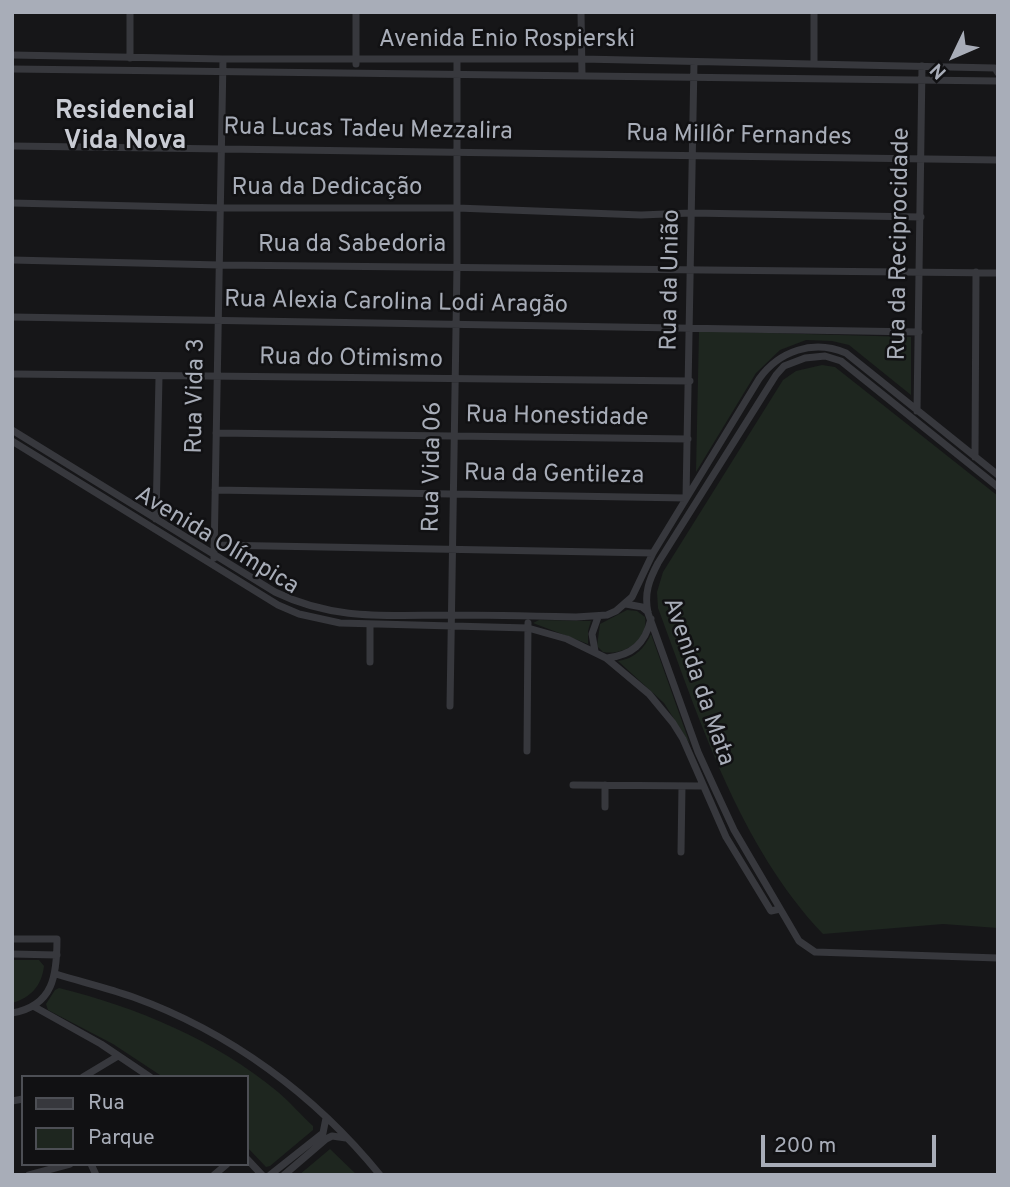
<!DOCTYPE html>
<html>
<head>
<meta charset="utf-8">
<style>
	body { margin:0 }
	#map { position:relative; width:1010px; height:1187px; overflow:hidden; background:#161618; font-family:Overpass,sans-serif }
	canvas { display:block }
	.frame { position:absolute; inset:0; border:14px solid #a8adb8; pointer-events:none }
	.legend { position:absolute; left:21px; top:1075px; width:228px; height:91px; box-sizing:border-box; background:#111113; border:2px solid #4d4f55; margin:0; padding:9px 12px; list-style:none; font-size:21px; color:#a8adb8 }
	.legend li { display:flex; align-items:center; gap:14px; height:35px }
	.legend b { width:35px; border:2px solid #4d4f55 }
	.north { position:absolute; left:919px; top:21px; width:70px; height:70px; -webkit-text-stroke:5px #111113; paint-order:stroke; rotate:226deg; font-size:19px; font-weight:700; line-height:28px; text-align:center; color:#a8adb8 }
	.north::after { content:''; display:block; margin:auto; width:24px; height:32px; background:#a8adb8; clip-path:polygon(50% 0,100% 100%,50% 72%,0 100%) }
	.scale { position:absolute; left:761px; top:1135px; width:175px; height:32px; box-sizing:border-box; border:4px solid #a8adb8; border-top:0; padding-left:9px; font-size:21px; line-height:24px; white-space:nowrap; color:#a8adb8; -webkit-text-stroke:5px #111113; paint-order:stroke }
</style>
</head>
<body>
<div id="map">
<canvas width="1010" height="1187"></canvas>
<div class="frame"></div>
<ul class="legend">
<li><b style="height:9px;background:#37383d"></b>Rua</li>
<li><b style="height:19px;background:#1e261f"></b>Parque</li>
</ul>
<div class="north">N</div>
<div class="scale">200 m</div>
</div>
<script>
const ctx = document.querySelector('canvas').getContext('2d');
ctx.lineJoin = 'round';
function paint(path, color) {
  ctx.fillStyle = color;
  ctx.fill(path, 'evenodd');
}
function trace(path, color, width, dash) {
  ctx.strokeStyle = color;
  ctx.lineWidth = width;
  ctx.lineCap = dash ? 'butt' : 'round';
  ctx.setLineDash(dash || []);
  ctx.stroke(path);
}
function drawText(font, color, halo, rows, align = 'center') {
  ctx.font = font + ' Overpass,sans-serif';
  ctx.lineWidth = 5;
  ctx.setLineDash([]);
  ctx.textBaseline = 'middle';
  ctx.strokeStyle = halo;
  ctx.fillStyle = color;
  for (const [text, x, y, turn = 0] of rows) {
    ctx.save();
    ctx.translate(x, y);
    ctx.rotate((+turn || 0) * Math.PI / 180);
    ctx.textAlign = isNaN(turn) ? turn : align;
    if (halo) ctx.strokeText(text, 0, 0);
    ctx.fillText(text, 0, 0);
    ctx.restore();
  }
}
paint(new Path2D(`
	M699 331 911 337V395L849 345 832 341 806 340 780 350 756 373 696 472Z
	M822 365 835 367 998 496V928L943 924 823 934C739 845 700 721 658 608L657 592 663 572 783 380 796 371Z
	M627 610 637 611 645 617C649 640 624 656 603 652L597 646 600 624Z
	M539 620 591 621 588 631V644L533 623Z
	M651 634 690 744 664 703 618 661C634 659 645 648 651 634Z
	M12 960H39L44 966C42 985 31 998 12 1003Z
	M59 988C136 1007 216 1040 278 1092 290 1102 301 1115 313 1126V1130L270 1166 266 1167 247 1147V1077H163L113 1044 48 1010 46 1004 55 990Z
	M330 1149 357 1175H299Z`), '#1e261f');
trace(new Path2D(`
	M356 12V64
	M581 12 582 75
	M12 55 223 59H582L995 68 998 73
	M130 58V12
	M814 64V12
	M12 69 998 81
	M12 146 998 160
	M12 203 222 208H457L641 215 691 213 921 217
	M12 260 220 265 998 273
	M12 317 919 332
	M12 374 690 381
	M917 411 922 66
	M12 430 275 592C335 621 387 615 451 615 492 615 534 616 576 617L607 615 616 611 632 597 653 553 759 379C779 351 813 339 846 353L998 475
	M216 433 688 439
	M12 441 278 605 299 614 340 623 528 628 567 639 606 658 649 694 673 723 683 739 726 837 771 911 780 909
	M975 457 976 272
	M998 487 841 361 825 356 805 358 784 366 776 375 658 563C649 580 644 593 648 613L698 752 714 787 734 830 799 941 815 952 998 958
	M215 490 686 498 694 62
	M156 519 159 377
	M214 545 653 553
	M214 558 223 59
	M626 604 642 607 648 612
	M370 624V662
	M595 651 592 634 598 617
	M607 658C632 655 645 644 651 619
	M450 706 457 266V61
	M527 751 528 623
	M573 785 702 786
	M605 785V807
	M681 852 682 786
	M12 939H57C57 974 54 1006 12 1013
	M12 954 57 955
	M56 974C82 982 108 988 133 997 230 1032 315 1095 380 1175
	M33 1006 101 1044 150 1077
	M83 1077 118 1056
	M12 1101 23 1099
	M247 1159 262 1175
	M91 1164 96 1175
	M29 1175 70 1164
	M214 1175 227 1164
	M270 1175 323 1133 326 1118
	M284 1175 326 1139 332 1136 346 1138`), '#37383d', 7);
drawText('24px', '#a8adb8', '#111113', [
	["Avenida Enio Rospierski",507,41],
	["Rua Lucas Tadeu Mezzalira",368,131,1],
	["Rua Millôr Fernandes",739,137,1],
	["Rua da Dedicação",327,189],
	["Rua da Reciprocidade",901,244,-89],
	["Rua da Sabedoria",352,246],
	["Rua da União",672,280,-89],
	["Rua Alexia Carolina Lodi Aragão",396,304,1],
	["Rua do Otimismo",351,360,1],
	["Rua Vida 3",197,396,-89],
	["Rua Honestidade",557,418,1],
	["Rua Vida 06",434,467,-89],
	["Rua da Gentileza",554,476,1],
	["Avenida Olímpica",216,542,31],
	["Avenida da Mata",697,682,71]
]);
drawText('bold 26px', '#c9ccd4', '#111113', [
	["Residencial",125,113],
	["Vida Nova",125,143]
]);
</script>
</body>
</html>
